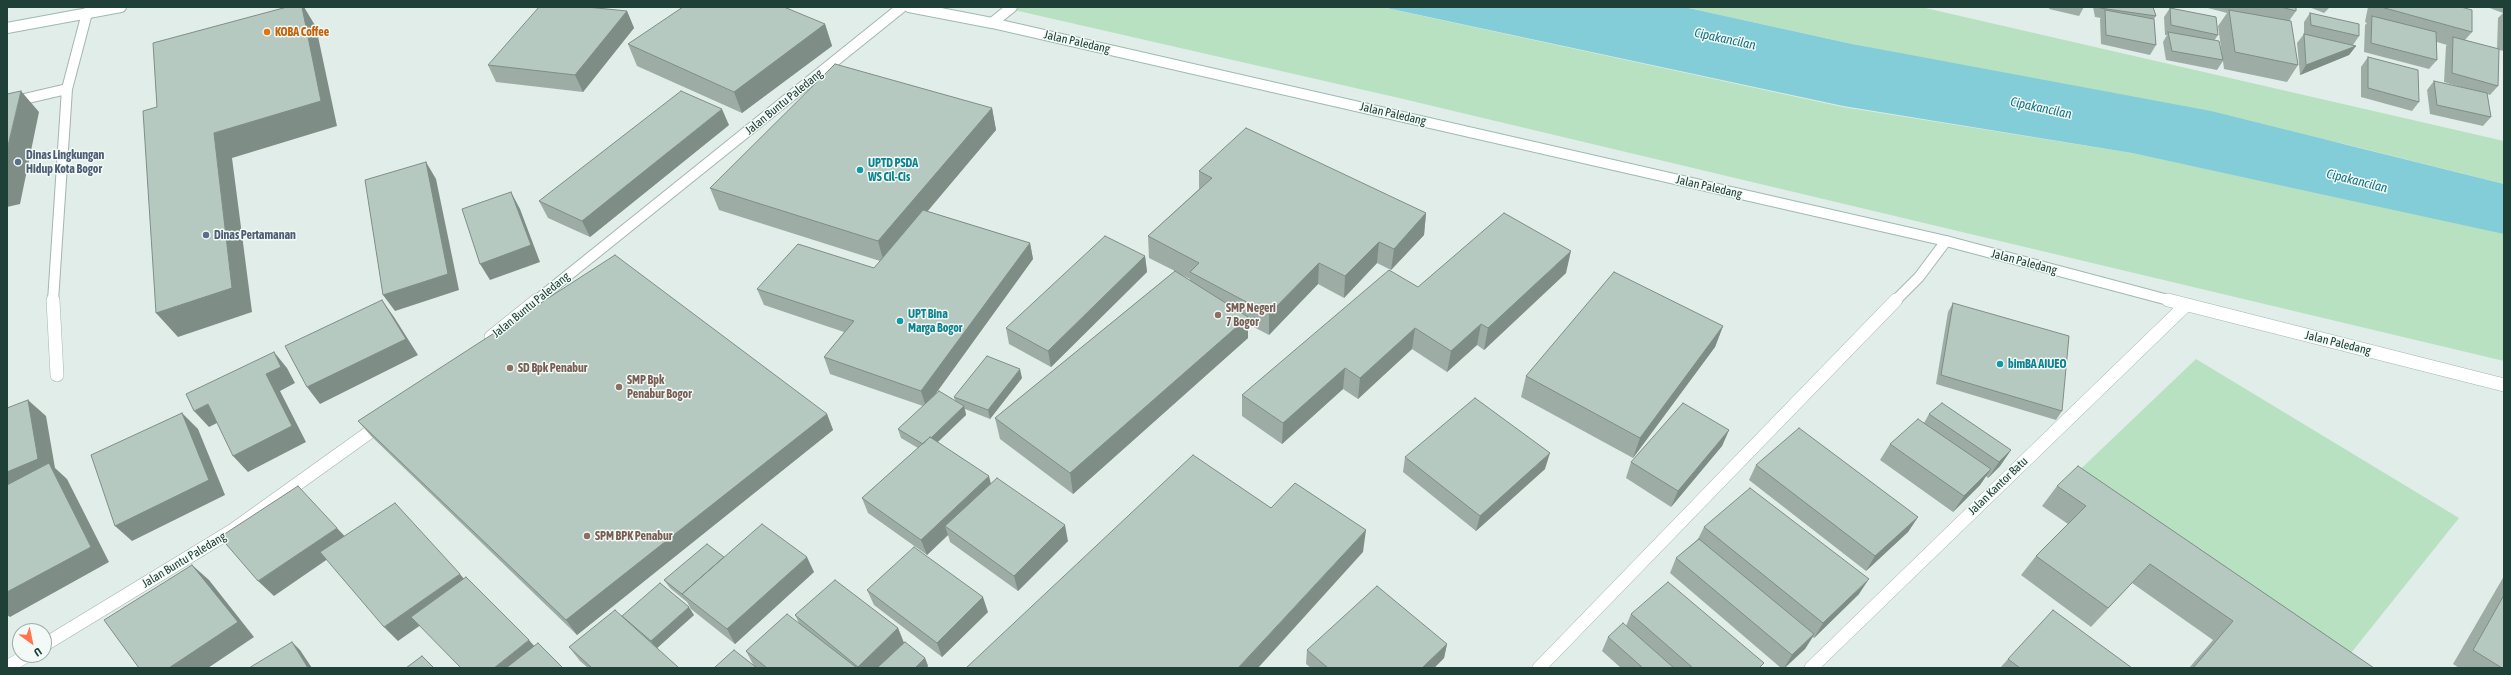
<!DOCTYPE html>
<html>
<head>
<meta charset="utf-8">
<style>
	body { margin:0 }
	#map { position:relative; width:2511px; height:675px; overflow:hidden; background:#e1ede8; font-family:"Asap Condensed",sans-serif }
	canvas { display:block }
	.frame { position:absolute; inset:0; border:8px solid #1f4037; pointer-events:none }
	.north { position:absolute; left:12px; top:623px; width:40px; height:40px; box-sizing:border-box; background:#f2f9f6; border:1px solid #9eafaa; border-radius:50%; rotate:147deg; font-size:11px; font-weight:700; line-height:16px; text-align:center; color:#1f4037 }
	.north::after { content:''; display:block; margin:auto; width:14px; height:18px; background:#ff754e; clip-path:polygon(50% 0,100% 100%,50% 72%,0 100%) }
</style>
</head>
<body>
<div id="map">
<canvas width="2511" height="675"></canvas>
<div class="frame"></div>
<div class="north">U</div>
</div>
<script>
const ctx = document.querySelector('canvas').getContext('2d');
ctx.lineJoin = 'round';
function fillPath(path, color) { ctx.fillStyle = color; ctx.fill(path, 'evenodd'); }
const toPath = rows => new Path2D(rows.map(r => 'M' + r).join(''));
function strokePath(path, color, width, dash) { ctx.strokeStyle = color; ctx.lineWidth = width; ctx.lineCap = dash ? 'butt' : 'round'; ctx.setLineDash(dash || []); ctx.stroke(path); }
function drawText(font, color, halo, rows, align = 'center') {
  ctx.font = font + ' "Asap Condensed",sans-serif'; ctx.lineWidth = 3; ctx.setLineDash([]); ctx.textBaseline = 'middle'; ctx.strokeStyle = halo; ctx.fillStyle = color; for (const [text, x, y, turn = 0] of rows) {
    ctx.save(); ctx.translate(x, y); ctx.rotate((+turn || 0) * Math.PI / 180); ctx.textAlign = isNaN(turn) ? turn : align; if (halo) ctx.strokeText(text, 0, 0); ctx.fillText(text, 0, 0); ctx.restore();
  }
}
const green = toPath([
	[1001,7,1381,7,1843,107,2132,153,2481,227,2504,233,2504,361,1399,98],
	[1684,7,1921,7,2504,141,2504,184,2345,144,1852,44],
	[2196,359,2459,518,2339,668,2067,482]
]);
const water = toPath([
	[1382,7,1684,7,1852,44,2211,111,2504,184,2504,234,2132,153,1843,106]
]);
const laneFar1 = toPath([
	[7,103,67,89,87,13],
	[53,301,67,89]
]);
const lane = toPath([
	[53,300,57,375]
]);
const streetFar1 = toPath([
	[992,23,1012,7],
	[536,301,902,7],
	[1895,301,1919,277,1946,241]
]);
const street = toPath([
	[491,337,537,300],
	[44,645,233,530,381,424],
	[7,667,28,655],
	[1539,668,1896,300],
	[1811,668,2186,305]
]);
const secondaryFar1 = toPath([
	[909,7,992,23,1946,241,2172,301],
	[7,28,121,7]
]);
const secondary = toPath([
	[2168,300,2504,385]
]);
const wall = toPath([
	[2050,7,2084,7,2079,16,2049,9],
	[2093,7,2153,7,2156,16,2154,19,2156,45,2150,55,2101,44,2100,19,2101,18,2095,17],
	[2204,7,2296,7,2296,11,2289,21,2298,65,2287,82,2224,69,2223,61,2217,70,2166,60,2163,42,2167,35,2165,35,2164,17,2170,8,2218,35,2214,41,2222,55,2218,26,2227,13],
	[2309,7,2330,7,2324,13],
	[2368,7,2461,7,2472,32,2465,40,2497,49,2498,18,2503,13,2487,7,2504,7,2504,51,2499,50,2498,86,2490,95,2487,94,2491,117,2483,126,2430,114,2427,90,2434,81,2471,90,2444,82,2446,46,2447,45,2437,42,2437,60,2429,69,2364,52,2365,25,2367,23,2365,22],
	[627,11,634,28,583,92,496,82,488,65],
	[2310,13,2359,36,2353,45,2356,46,2349,55,2300,75,2297,43,2304,34,2304,22],
	[825,24,832,46,742,113,637,66,628,44],
	[2368,57,2419,102,2412,111,2361,97,2361,67],
	[992,108,996,130,927,211,1030,243,1033,259,934,396,955,401,954,397,1022,378,990,419,965,409,966,415,938,442,991,484,1068,541,1018,591,950,542,948,535,927,555,868,513,862,498,918,448,901,438,898,429,923,406,830,374,824,357,844,332,764,305,757,289,874,268,880,261,719,210,710,188],
	[729,125,590,237,548,218,539,201],
	[1199,171,1426,213,1424,235,1391,270,1377,263,1344,298,1318,284,1269,335,1248,324,1248,338,1073,494,1000,439,995,418,1175,271,1149,258,1148,236,1199,189],
	[1180,274,1190,279,1190,280],
	[1145,256,1147,272,1051,367,1009,344,1006,328],
	[1566,273,1484,350,1477,345,1447,372,1412,349,1358,399,1343,389,1282,444,1242,416,1242,395,1418,287],
	[1953,303,2062,411,2056,420,1936,384,1948,312],
	[1723,326,1715,347,1633,458,1521,397,1526,376],
	[827,414,833,430,577,635,371,436,358,421],
	[1929,414,2011,450,2000,466,1988,478,1986,476,1980,485,1953,512,1880,460,1890,444,1924,423],
	[1729,430,1722,446,1671,507,1626,478,1631,462],
	[1405,457,1545,469,1476,531,1403,472],
	[1756,465,1918,517,1908,532,1866,571,1749,480],
	[2057,486,2374,668,2189,668,2213,640,2132,583,2091,627,2021,575,2036,556,2068,524,2042,506],
	[1704,527,1859,594,1814,638,1813,637,1805,649,1785,668,1781,668,1670,573,1676,558,1698,539],
	[724,557,814,572,735,644,691,609,687,602,670,588,664,580],
	[2504,576,2504,668,2459,668,2453,664],
	[867,590,988,612,942,657,874,605],
	[1631,614,1761,668,1621,668,1602,651,1608,637,1626,626],
	[694,615,657,648,679,668,588,668,580,661,569,647,622,616],
	[795,615,898,628,904,643,925,658,928,666,926,668,757,668,754,666,746,651,799,623],
	[1447,644,1444,658,1434,668,1311,668,1306,664,1307,650],
	[2008,659,2132,668,2000,668]
]);
const shadedWall = toPath([
	[302,7,304,7,316,27,337,126,232,158,252,312,178,337,156,313,214,133],
	[627,11,634,28,583,92,575,75],
	[825,24,832,46,742,113,734,92],
	[2356,46,2349,55,2300,75,2306,65],
	[21,91,39,112,20,204,7,207,7,150],
	[992,108,996,130,884,263,878,241],
	[722,109,729,125,590,237,582,221],
	[426,162,436,179,459,290,395,311,383,295],
	[511,192,520,209,540,262,490,280,480,264],
	[1426,213,1424,235,1391,270,1394,249],
	[1379,242,1377,263,1344,298,1345,276],
	[1030,243,1033,259,926,407,921,391],
	[1571,251,1566,273,1484,350,1488,328],
	[1145,256,1147,272,1051,367,1048,351],
	[1319,263,1318,284,1269,335,1269,314],
	[382,300,394,317,418,355,320,404,307,387],
	[1248,317,1248,338,1073,494,1070,473],
	[1481,324,1477,345,1447,372,1451,351],
	[1723,326,1715,347,1633,458,1640,438],
	[1415,328,1412,349,1358,399,1360,378],
	[274,352,287,368,295,383,280,391,306,442,248,472,233,456,266,374],
	[1345,368,1343,389,1282,444,1283,423],
	[1020,369,1022,378,990,419,988,410],
	[28,400,46,416,55,468,67,479,109,562,10,617,7,615,7,472],
	[208,404,223,420,209,427,194,411],
	[964,406,966,415,926,453,924,444],
	[182,413,198,429,225,495,132,541,115,526],
	[827,414,833,430,577,635,566,620],
	[1729,430,1722,446,1671,507,1678,491],
	[2011,450,2000,466,1988,478,1999,462],
	[1550,453,1545,469,1476,531,1480,516],
	[1991,469,1980,485,1953,512,1964,496],
	[989,476,993,492,945,526,948,535,927,555,921,540],
	[1918,517,1908,532,1866,571,1875,556],
	[1065,525,1068,541,1018,591,1014,576],
	[337,528,351,543,274,596,258,581],
	[1366,530,1363,552,1258,668,1238,668],
	[807,557,814,572,735,644,727,629],
	[192,565,209,580,254,637,208,668,169,668],
	[460,574,472,589,398,641,384,627],
	[1869,579,1859,594,1814,638,1823,623],
	[983,597,988,612,942,657,937,643],
	[689,607,694,615,656,649,651,641],
	[898,628,904,643,878,668,858,668,858,667],
	[1814,634,1805,649,1784,668,1792,655],
	[529,640,541,654,524,668,494,668],
	[292,642,300,650,312,668,308,668],
	[1447,644,1444,658,1434,668,1422,668],
	[925,658,928,666,926,668,915,668]
]);
const building = toPath([
	[287,7,302,7,321,101,214,133,232,288,156,313,143,111,157,107,153,43,287,7],
	[539,7,587,7,627,11,575,75,488,65,539,7],
	[683,7,784,7,825,24,734,92,628,44,683,7],
	[2100,7,2153,7,2156,16,2100,8,2100,7],
	[2281,7,2296,7,2296,11,2281,7],
	[2381,7,2461,7,2472,10,2472,32,2381,7],
	[2170,8,2216,17,2218,35,2171,25,2170,8],
	[2105,10,2154,19,2156,45,2106,35,2105,10],
	[2229,10,2291,21,2298,65,2235,52,2229,10],
	[2310,13,2359,24,2359,36,2311,25,2310,13],
	[2372,16,2436,32,2437,60,2371,43,2372,16],
	[2168,32,2219,41,2223,60,2172,51,2168,32],
	[2304,34,2356,46,2306,65,2304,34],
	[2453,37,2499,49,2498,86,2452,73,2453,37],
	[2368,57,2418,70,2419,102,2368,88,2368,57],
	[835,64,992,108,878,241,710,188,835,64],
	[2434,81,2487,93,2491,117,2437,105,2434,81],
	[21,91,7,150,7,94,21,91],
	[681,91,722,109,582,221,539,201,681,91],
	[1246,128,1426,213,1394,249,1379,242,1345,276,1319,263,1269,314,1190,272,1199,263,1148,236,1212,178,1199,171,1246,128],
	[426,162,448,274,383,295,365,180,426,162],
	[511,192,531,245,480,264,462,209,511,192],
	[923,210,1030,243,921,391,824,357,854,321,757,289,798,244,874,268,923,210],
	[1504,213,1571,251,1488,328,1481,324,1451,351,1415,328,1360,378,1345,368,1283,423,1242,395,1389,270,1418,287,1504,213],
	[1105,236,1145,256,1048,351,1006,328,1105,236],
	[615,255,827,414,566,620,358,421,615,255],
	[1175,271,1248,317,1070,473,995,418,1175,271],
	[1614,272,1723,326,1640,438,1526,376,1614,272],
	[382,300,406,339,307,387,285,346,382,300],
	[1953,303,2069,336,2062,411,1941,375,1953,303],
	[274,352,281,367,266,374,292,426,233,456,208,404,194,411,186,394,274,352],
	[987,356,1020,369,988,410,954,397,987,356],
	[939,391,964,406,931,438,930,437,923,444,898,429,939,391],
	[1475,398,1550,453,1480,516,1405,457,1475,398],
	[28,400,38,459,7,472,7,408,28,400],
	[1683,403,1729,430,1678,491,1631,462,1683,403],
	[1942,403,2011,450,1999,462,1929,414,1942,403],
	[182,413,209,480,115,526,91,455,182,413],
	[1918,419,1991,469,1964,496,1890,444,1918,419],
	[1799,428,1918,517,1875,556,1756,465,1799,428],
	[930,437,989,476,921,540,862,498,930,437],
	[1193,455,1271,508,1295,483,1366,530,1238,668,966,668,1193,455],
	[49,463,91,547,7,592,7,485,49,463],
	[2078,466,2374,668,2193,668,2233,621,2150,564,2108,608,2036,556,2086,506,2057,486,2078,466],
	[997,478,1065,525,1014,576,945,526,997,478],
	[298,486,337,528,258,581,220,537,298,486],
	[1750,488,1869,579,1823,623,1704,527,1750,488],
	[395,503,460,574,384,627,320,552,395,503],
	[762,524,807,557,727,629,682,594,762,524],
	[1699,539,1814,634,1792,655,1676,558,1699,539],
	[707,544,724,557,682,594,664,580,707,544],
	[914,547,983,597,937,643,867,590,914,547],
	[192,565,238,622,169,668,139,668,104,620,192,565],
	[466,577,529,640,494,668,461,668,411,617,466,577],
	[835,580,898,628,858,667,795,615,835,580],
	[1668,582,1764,663,1759,668,1693,668,1631,614,1668,582],
	[660,583,689,607,651,641,622,616,660,583],
	[1377,586,1447,644,1422,668,1328,668,1307,650,1377,586],
	[2504,595,2504,668,2502,668,2473,650,2504,595],
	[615,610,679,668,592,668,569,647,615,610],
	[2053,610,2132,668,2020,668,2008,659,2053,610],
	[787,614,857,668,767,668,746,651,787,614],
	[1623,623,1674,668,1643,668,1608,637,1623,623],
	[292,642,308,668,249,668,292,642],
	[905,642,925,658,915,668,877,668,905,642],
	[538,643,563,668,506,668,538,643],
	[734,650,757,668,714,668,734,650],
	[422,656,434,668,406,668,422,656]
]);
const markers = [
	[267,32,4,"#e8710a"],
	[18,162,4,"#5c6f8a"],
	[860,170,4,"#0f9aa8"],
	[206,235,4,"#5c6f8a"],
	[1218,315,4,"#8d6e63"],
	[900,321,4,"#0f9aa8"],
	[2000,364,4,"#0f9aa8"],
	[510,368,4,"#8d6e63"],
	[619,387,4,"#8d6e63"],
	[587,536,4,"#8d6e63"]
];
const foodNames = [
	["KOBA Coffee",275,32]
];
const streetNames = [
	["Jalan Paledang",1077,42,13],
	["Jalan Buntu Paledang",784,102,-39],
	["Jalan Paledang",1393,114,13],
	["Jalan Paledang",1709,187,13],
	["Jalan Paledang",2024,262,15],
	["Jalan Buntu Paledang",531,305,-39],
	["Jalan Paledang",2338,343,14],
	["Jalan Kantor Batu",1998,486,-44],
	["Jalan Buntu Paledang",184,560,-31]
];
const serviceNames = [
	["Dinas Lingkungan",26,155],
	["Hidup Kota Bogor",26,169],
	["Dinas Pertamanan",214,235]
];
const cultureNames = [
	["UPTD PSDA",868,163],
	["WS Cil-Cis",868,177],
	["UPT Bina",908,314],
	["Marga Bogor",908,328],
	["bimBA AIUEO",2008,364]
];
const educationNames = [
	["SMP Negeri",1226,308],
	["7 Bogor",1226,322],
	["SD Bpk Penabur",518,368],
	["SMP Bpk",627,380],
	["Penabur Bogor",627,394],
	["SPM BPK Penabur",595,536]
];
const waterNames = [
	["Cipakancilan",1725,39,12],
	["Cipakancilan",2041,108,12],
	["Cipakancilan",2357,181,14]
];
fillPath(green, '#b8e1c2');
fillPath(water, '#83cdd8');
strokePath(laneFar1, '#a3b6af', 12);
strokePath(lane, '#a3b6af', 14);
strokePath(streetFar1, '#a3b6af', 12);
strokePath(street, '#a3b6af', 14);
strokePath(secondaryFar1, '#9ebab0', 12);
strokePath(secondary, '#9ebab0', 14);
strokePath(laneFar1, '#fff', 10);
strokePath(lane, '#fff', 13);
strokePath(streetFar1, '#fff', 10);
strokePath(street, '#fff', 13);
strokePath(secondaryFar1, '#fff', 10);
strokePath(secondary, '#fff', 13);
fillPath(wall, '#9dada6');
fillPath(shadedWall, '#7f8d87');
fillPath(building, '#b6c9c1');
strokePath(building, '#7f8d87', 1);
for (const [x, y, r, color] of markers) { const dot = new Path2D(); dot.arc(x, y, r, 0, 2 * Math.PI); ctx.fillStyle = color; ctx.fill(dot); strokePath(dot, '#f2f9f6', 1.5); }
drawText('bold 12px', '#c56008', '#f2f9f6', foodNames, 'left');
drawText('12px', '#1f4037', '#f2f9f6', streetNames);
drawText('bold 12px', '#4e5e75', '#f2f9f6', serviceNames, 'left');
drawText('bold 12px', '#0d838f', '#f2f9f6', cultureNames, 'left');
drawText('bold 12px', '#785e54', '#f2f9f6', educationNames, 'left');
drawText('italic 13px', '#137383', '#f2f9f6', waterNames);
</script>
</body>
</html>
